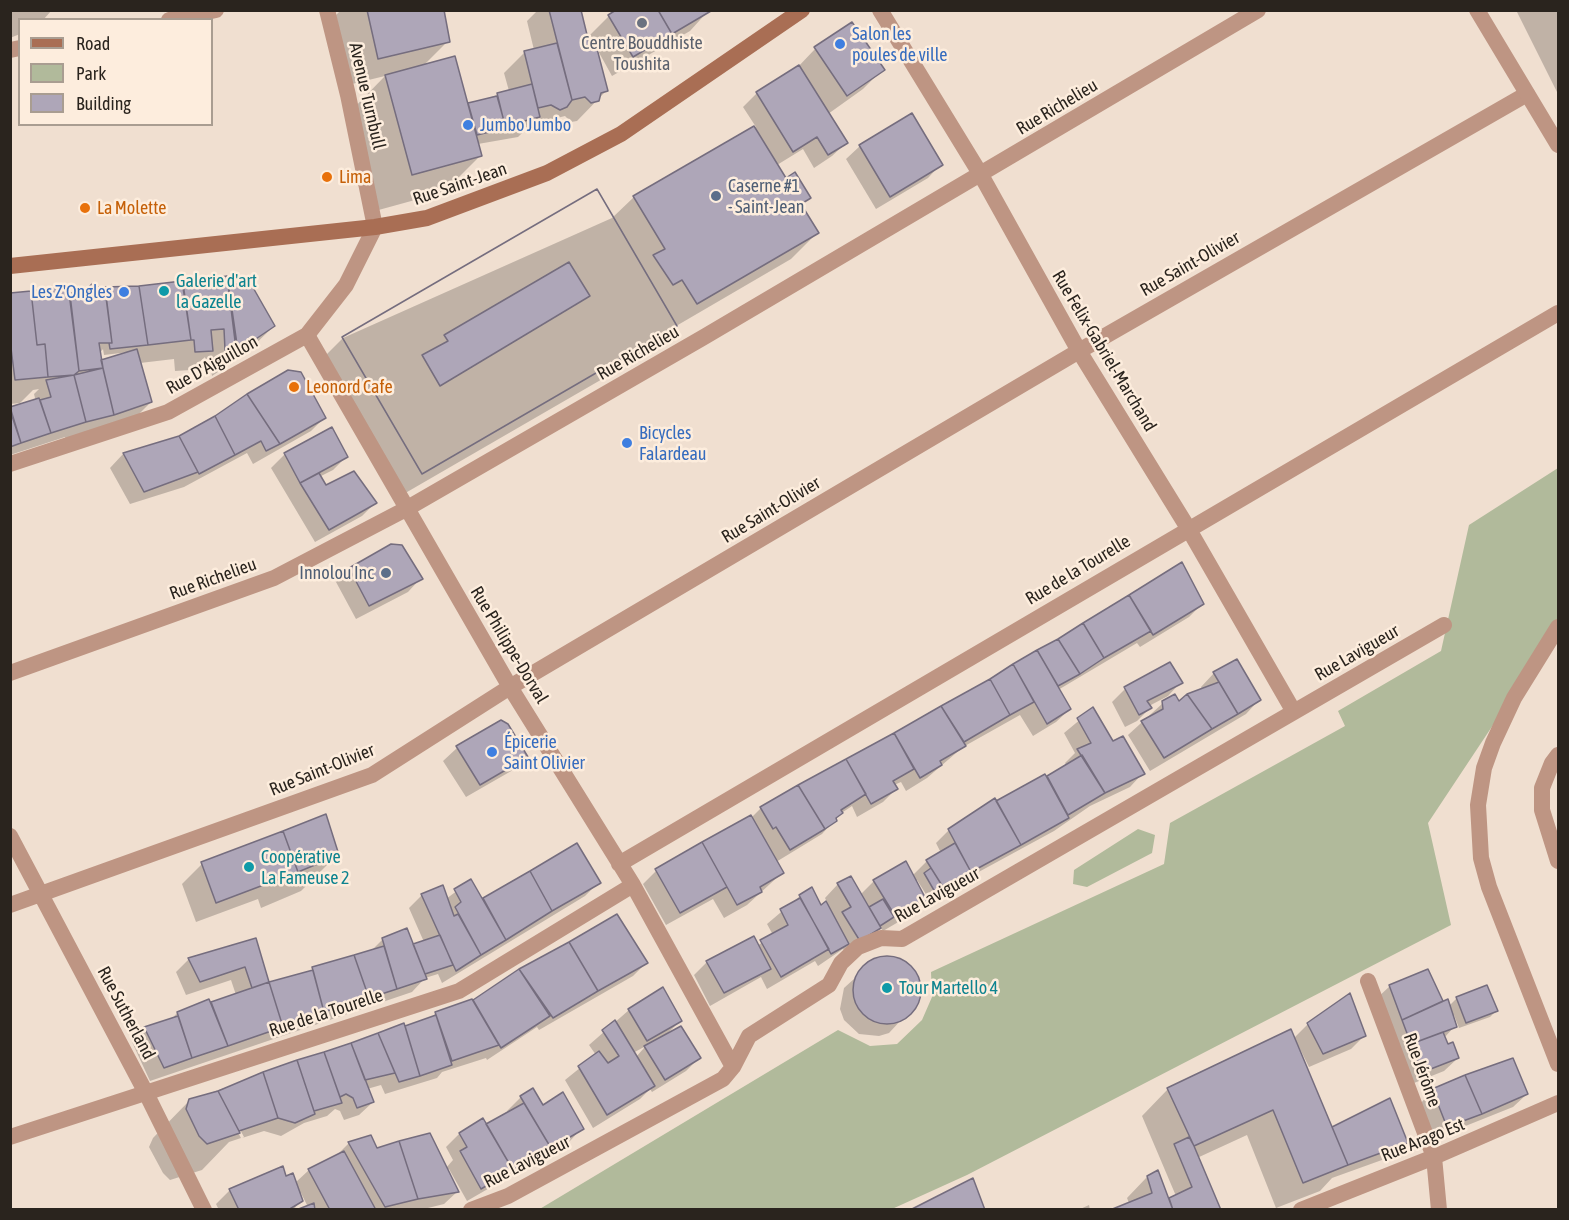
<!DOCTYPE html>
<html>
<head>
<meta charset="utf-8">
<style>
	body { margin:0 }
	#map { position:relative; width:1569px; height:1220px; overflow:hidden; background:#f0dfd0; font-family:"Asap Condensed",sans-serif }
	canvas { display:block }
	.frame { position:absolute; inset:0; border:12px solid #2a241e; pointer-events:none }
	.legend { position:absolute; left:18px; top:18px; width:195px; height:108px; box-sizing:border-box; background:#fdeddd; border:2px solid #a99d91; margin:0; padding:8px 10px; list-style:none; font-size:18px; color:#2a241e }
	.legend li { display:flex; align-items:center; gap:12px; height:30px }
	.legend b { width:30px; border:2px solid #a99d91 }
</style>
</head>
<body>
<div id="map">
<canvas width="1569" height="1220"></canvas>
<div class="frame"></div>
<ul class="legend">
<li><b style="height:8px;background:#a96e54"></b>Road</li>
<li><b style="height:16px;background:#b1ba9b"></b>Park</li>
<li><b style="height:16px;background:#aea6b8"></b>Building</li>
</ul>
</div>
<script>
const ctx = document.querySelector('canvas').getContext('2d');
ctx.lineJoin = 'round';
function fillPath(path, color) { ctx.fillStyle = color; ctx.fill(path, 'evenodd'); }
const toPath = rows => new Path2D(rows.map(r => 'M' + r).join(''));
function strokePath(path, color, width, dash) { ctx.strokeStyle = color; ctx.lineWidth = width; ctx.lineCap = dash ? 'butt' : 'round'; ctx.setLineDash(dash || []); ctx.stroke(path); }
function drawText(font, color, halo, rows, align = 'center') {
  ctx.font = font + ' "Asap Condensed",sans-serif'; ctx.lineWidth = 5; ctx.setLineDash([]); ctx.textBaseline = 'middle'; ctx.strokeStyle = halo; ctx.fillStyle = color; for (const [text, x, y, turn = 0] of rows) {
    ctx.save(); ctx.translate(x, y); ctx.rotate((+turn || 0) * Math.PI / 180); ctx.textAlign = isNaN(turn) ? turn : align; if (halo) ctx.strokeText(text, 0, 0); ctx.fillText(text, 0, 0); ctx.restore();
  }
}
const green = toPath([
	[1558,468,1558,627,1428,823,1451,925,967,1175,892,1209,538,1210,838,1030,870,1046,897,1044,922,1020,932,997,931,972,1164,864,1170,823,1345,726,1338,711,1441,651,1469,525],
	[1138,829,1155,835,1152,853,1087,887,1073,884,1074,870]
]);
const shadow = toPath([
	[10,10,52,10,43,20,20,20,20,34,10,38],
	[341,10,443,10,448,41,423,66,467,105,509,91,504,73,524,53,534,50,527,21,538,10,579,10,587,45,593,44,589,36,609,16,709,10,690,31,612,76,597,49,606,91,577,121,571,122,565,116,553,119,539,129,531,124,518,137,478,144,481,155,444,192,375,211,349,113,385,76,352,84,336,15],
	[1516,10,1558,10,1558,94],
	[815,49,883,69,863,89,828,114,846,143,832,156,814,168,803,149,777,165,785,180,809,198,801,206,817,233,791,259,671,329,649,352,395,499,317,364,343,338,612,218,634,197,756,127,743,107,757,93,796,69],
	[860,146,941,164,928,178,876,209,846,159],
	[226,278,228,293,230,290,274,326,247,352,212,376,211,369,206,369,205,357,191,370,175,371,174,359,140,363,151,402,131,422,66,441,65,437,10,455,10,409,36,402,34,394,39,389,33,390,20,403,10,404,10,295,68,294],
	[103,349,104,355,129,352,100,362,99,354],
	[324,418,311,431,253,464,247,453,184,487,130,504,110,468,123,454,179,437],
	[285,454,346,457,333,470,319,477,325,487,375,503,362,516,315,542,271,468],
	[391,546,421,578,408,592,356,619,336,582,350,569],
	[1182,564,1203,603,1189,617,1140,647,1137,643,1058,690,1070,709,1056,722,1033,736,1020,715,963,747,927,778,906,791,901,782,894,785,896,789,883,802,857,817,852,806,840,814,822,834,776,862,782,873,747,905,724,918,713,899,666,925,643,884,656,871,751,818,761,808,991,680],
	[1214,673,1259,700,1246,714,1150,771,1128,735,1163,703,1178,704,1202,690,1201,687],
	[1181,682,1168,696,1149,706,1150,708,1137,721,1125,727,1112,702,1125,689],
	[1093,709,1112,743,1143,773,1130,787,1090,806,1054,831,929,899,917,880,915,881,925,901,912,914,883,931,880,927,846,954,843,949,818,966,815,961,767,989,761,977,710,1006,694,975,707,962,757,946,773,935,767,924,800,896,821,907,827,902,825,898,838,884,860,895,874,881,912,876,927,861,941,853,936,843,949,830,1067,766,1065,763,1075,753,1064,733],
	[502,722,526,757,513,770,466,797,443,761,457,748],
	[338,854,301,891,261,908,258,899,196,922,182,884,202,864],
	[470,881,483,901,599,882,585,896,442,983,438,974,425,978,412,992,150,1081,132,1042,145,1029,170,1021,177,1013,236,995,231,980,186,995,176,972,189,959,255,940,268,984,370,952,383,939,413,947,424,942,409,908,422,895,446,899],
	[876,959,898,959,908,965,919,983,917,1003,889,1033,879,1036,859,1034,844,1020,840,1009,844,988],
	[646,963,633,976,539,1030,537,1027,487,1060,486,1058,442,1072,437,1078,385,1094,381,1085,367,1089,373,1102,359,1115,344,1120,340,1111,335,1109,327,1116,304,1123,281,1136,264,1131,242,1138,244,1137,222,1096,219,1096,241,1138,229,1142,202,1170,170,1180,163,1173,149,1147,153,1138,190,1100,403,1025,404,1027,430,1019,436,1013,473,1001,520,970],
	[1427,971,1442,1003,1449,1006,1457,998,1496,1011,1490,1017,1459,1028,1454,1015,1452,1016,1455,1026,1444,1038,1458,1058,1444,1071,1409,1085,1376,999,1390,986],
	[629,1010,680,1021,667,1034,699,1058,686,1071,652,1092,650,1089,640,1099,593,1128,565,1080,596,1055,589,1045],
	[644,1047,644,1048,636,1057,633,1053],
	[1308,1024,1365,1035,1351,1049,1309,1067,1299,1047,1297,1048,1331,1129,1407,1143,1393,1156,1332,1178,1320,1191,1276,1208,1247,1135,1197,1158,1219,1210,1114,1210,1129,1203,1127,1198,1147,1177,1168,1200,1176,1196,1142,1116,1168,1089,1293,1039],
	[533,1090,542,1107,582,1128,569,1142,467,1201,449,1169,447,1170,458,1191,444,1204,420,1210,300,1210,308,1207,301,1193,301,1201,293,1210,219,1210,216,1204,230,1190,282,1168,285,1178,295,1183,309,1170,335,1157,349,1143,446,1168,453,1160,446,1147,459,1134,482,1120,486,1126,509,1114,507,1111,521,1097],
	[1433,1090,1527,1094,1513,1107,1433,1139,1420,1104],
	[1089,1205,1090,1210,1078,1210]
]);
const building = toPath([
	[367,10,444,10,450,42,378,59,367,10],
	[549,10,581,10,589,43,595,41,608,91,601,93,599,101,591,103,585,97,572,100,549,10],
	[616,10,658,10,672,34,633,57,608,15,616,10],
	[658,10,711,10,711,11,672,34,658,10],
	[852,22,885,70,847,96,814,47,852,22],
	[557,43,572,100,567,107,560,110,551,105,538,108,524,51,557,43],
	[455,56,482,156,412,175,385,75,455,56],
	[799,65,848,143,828,155,817,137,793,152,756,92,799,65],
	[532,84,540,117,505,126,497,93,532,84],
	[497,96,506,128,477,135,468,103,497,96],
	[912,113,943,165,890,197,859,145,912,113],
	[754,126,786,178,795,172,811,198,801,204,819,233,697,304,682,280,673,285,653,255,665,249,633,196,754,126],
	[597,189,677,326,422,474,342,337,597,189],
	[569,262,590,296,440,386,422,355,448,341,444,335,569,262],
	[597,189,677,326,422,474,342,337,597,189],
	[227,276,236,349,225,350,224,329,211,330,213,351,195,352,194,340,191,340,183,283,227,276],
	[247,277,275,326,238,351,229,289,247,277],
	[182,281,191,340,148,345,139,286,182,281],
	[92,284,105,290,112,343,99,343,103,368,79,371,69,293,83,292,92,284],
	[69,286,79,371,74,375,48,377,45,344,37,345,31,291,69,286],
	[139,286,148,345,110,349,109,343,112,343,105,287,139,286],
	[31,291,37,345,45,344,48,377,15,380,10,340,10,293,31,291],
	[137,349,152,402,114,415,101,360,137,349],
	[103,368,114,415,86,422,74,375,103,368],
	[288,370,301,372,326,418,280,444,247,394,288,370],
	[74,375,86,422,51,433,40,400,51,397,46,380,74,375],
	[247,394,280,444,266,451,261,441,235,455,215,416,247,394],
	[39,398,51,433,21,443,10,407,39,398],
	[10,410,21,443,10,447,10,410],
	[215,416,235,455,199,474,179,436,215,416],
	[332,427,348,457,300,483,284,453,332,427],
	[179,436,198,472,144,492,123,453,179,436],
	[354,471,377,503,329,530,300,483,319,473,326,485,354,471],
	[391,544,402,545,423,579,369,606,349,568,391,544],
	[1182,562,1204,604,1153,635,1129,595,1182,562],
	[1129,595,1151,631,1104,658,1083,623,1129,595],
	[1083,623,1104,658,1080,674,1058,639,1083,623],
	[1058,639,1080,674,1058,686,1037,650,1058,639],
	[1037,650,1071,709,1047,724,1013,664,1037,650],
	[1237,659,1261,700,1238,714,1213,672,1237,659],
	[1170,662,1183,683,1147,701,1152,708,1139,715,1124,687,1170,662],
	[1013,664,1034,702,1010,715,990,679,1013,664],
	[990,679,1010,715,964,742,941,706,990,679],
	[1219,682,1238,714,1212,729,1187,694,1219,682],
	[1175,694,1179,701,1187,694,1212,729,1164,758,1141,721,1163,709,1162,701,1175,694],
	[941,706,966,746,940,761,942,765,920,778,894,733,941,706],
	[1093,707,1113,741,1123,736,1145,774,1105,793,1077,749,1091,743,1077,718,1093,707],
	[501,720,508,724,528,757,480,785,456,746,501,720],
	[894,733,914,769,893,781,898,789,871,804,846,759,894,733],
	[1082,755,1105,793,1068,815,1047,776,1082,755],
	[846,759,866,794,841,810,843,813,836,818,837,821,825,829,798,785,846,759],
	[1045,774,1069,818,1021,845,996,801,1045,774],
	[798,785,825,829,790,850,776,827,773,829,760,807,798,785],
	[995,798,1021,845,971,872,948,829,995,798],
	[326,814,339,855,298,872,283,831,326,814],
	[751,815,784,873,760,887,762,892,737,905,702,842,751,815],
	[283,831,298,872,216,903,201,862,283,831],
	[702,842,727,887,680,913,655,869,702,842],
	[577,843,601,883,552,911,530,871,577,843],
	[955,843,971,872,943,887,926,860,955,843],
	[906,861,927,901,897,919,873,880,906,861],
	[931,868,943,887,935,892,924,873,931,868],
	[530,871,552,911,506,940,483,898,530,871],
	[851,876,881,928,860,941,842,912,851,907,837,883,851,876],
	[471,879,506,940,481,955,455,907,461,902,454,889,471,879],
	[443,885,454,916,458,914,481,955,456,971,421,894,443,885],
	[812,887,821,905,826,901,849,944,831,954,799,895,812,887],
	[800,898,829,949,781,977,760,940,788,925,780,909,800,898],
	[883,899,894,917,880,926,869,907,883,899],
	[617,914,648,963,598,991,569,942,617,914],
	[407,928,427,979,397,989,382,938,407,928],
	[440,935,453,965,425,974,413,944,440,935],
	[754,936,771,969,724,993,706,961,754,936],
	[256,938,269,982,252,988,245,967,200,982,188,958,256,938],
	[569,942,598,991,553,1018,519,969,569,942],
	[384,946,397,989,369,998,354,955,384,946],
	[354,955,369,998,324,1012,312,967,354,955],
	'853 990a34 34 0 1 1 68 0a34 34 0 1 1-68 0Z',
	[519,969,550,1016,501,1048,473,1000,519,969],
	[1428,969,1443,1001,1402,1020,1389,985,1428,969],
	[313,970,324,1012,283,1027,269,982,313,970],
	[269,982,283,1027,228,1046,211,1002,269,982],
	[1487,985,1498,1011,1466,1023,1456,997,1487,985],
	[663,987,682,1021,647,1041,628,1009,663,987],
	[1350,993,1366,1036,1323,1054,1307,1023,1350,993],
	[209,999,228,1046,192,1058,177,1012,209,999],
	[472,999,499,1045,452,1061,435,1012,472,999],
	[1448,999,1457,1027,1411,1044,1402,1020,1448,999],
	[436,1015,452,1065,420,1076,405,1026,436,1015],
	[178,1016,192,1058,164,1068,144,1027,178,1016],
	[615,1020,655,1086,607,1115,578,1066,599,1051,608,1063,619,1056,602,1030,615,1020],
	[404,1023,420,1076,399,1082,378,1033,404,1023],
	[681,1026,701,1058,665,1080,644,1046,681,1026],
	[1291,1029,1348,1165,1303,1183,1273,1110,1194,1146,1167,1088,1291,1029],
	[1443,1032,1448,1044,1453,1042,1459,1058,1423,1072,1411,1044,1443,1032],
	[378,1033,395,1073,365,1080,351,1043,378,1033],
	[351,1043,374,1102,357,1108,353,1098,346,1094,340,1097,324,1052,351,1043],
	[324,1052,342,1103,314,1111,297,1060,324,1052],
	[1513,1058,1528,1094,1482,1114,1465,1075,1513,1058],
	[297,1060,315,1114,295,1123,278,1118,263,1072,297,1060],
	[263,1072,278,1118,239,1131,218,1091,263,1072],
	[1465,1075,1482,1114,1447,1127,1432,1089,1465,1075],
	[533,1088,543,1105,563,1092,584,1129,551,1148,520,1096,533,1088],
	[218,1091,240,1133,207,1144,199,1136,186,1109,189,1099,218,1091],
	[1390,1098,1408,1143,1348,1165,1332,1127,1390,1098],
	[524,1103,551,1148,513,1170,486,1124,524,1103],
	[483,1118,513,1170,481,1189,460,1151,467,1147,459,1133,483,1118],
	[430,1133,459,1192,418,1199,399,1141,430,1133],
	[371,1135,377,1148,399,1141,418,1199,385,1207,348,1142,371,1135],
	[1189,1137,1194,1146,1221,1210,1173,1210,1169,1198,1192,1187,1174,1144,1189,1137],
	[344,1151,376,1210,330,1210,308,1169,344,1151],
	[283,1166,286,1176,293,1173,303,1201,288,1210,239,1210,229,1189,283,1166],
	[1158,1170,1173,1210,1110,1210,1152,1193,1147,1176,1158,1170],
	[973,1178,985,1210,910,1210,973,1178],
	[314,1203,315,1210,296,1210,314,1203]
]);
const minor = toPath([
	[327,10,348,95,375,227],
	[880,10,981,175,1079,351,1188,528,1294,712],
	[169,20,216,10],
	[10,50,20,48],
	[307,335,510,687,633,885,733,1067],
	[10,673,274,578,406,509,704,337,1258,10],
	[1558,755,1552,763,1542,788,1542,810,1558,861],
	[10,836,145,1091,204,1210],
	[619,864,1558,313],
	[10,905,372,775,510,687,1079,351,1527,94],
	[1368,981,1434,1157,1439,1210],
	[10,1137,459,991,633,885],
	[471,1210,508,1196,723,1079,733,1067,749,1036,829,985,841,963,858,947,881,938,902,939,1444,625],
	[1301,1210,1434,1157,1558,1103]
]);
const tertiary = toPath([
	[1477,10,1558,145],
	[10,464,168,412,307,335,346,285,375,227],
	[1558,627,1514,698,1493,743,1484,768,1478,805,1481,858,1489,887,1558,1064]
]);
const secondary = toPath([
	[10,266,375,227,427,218,547,173,621,134,802,10]
]);
const markers = [
	[642,23,6,"#6b7280"],
	[840,44,6,"#3f7fe0"],
	[468,125,6,"#3f7fe0"],
	[327,177,6,"#e8710a"],
	[716,196,6,"#5c6f8a"],
	[85,208,6,"#e8710a"],
	[164,291,6,"#0f9aa8"],
	[124,292,6,"#3f7fe0"],
	[294,387,6,"#e8710a"],
	[627,443,6,"#3f7fe0"],
	[386,573,6,"#5c6f8a"],
	[492,752,6,"#3f7fe0"],
	[249,867,6,"#0f9aa8"],
	[887,988,6,"#0f9aa8"]
];
const shopNames = [
	["Salon les",852,34],
	["poules de ville",852,55],
	["Jumbo Jumbo",480,125],
	["Les Z'Ongles",112,292,"right"],
	["Bicycles",639,433],
	["Falardeau",639,454],
	["Épicerie",504,742],
	["Saint Olivier",504,763]
];
const worshipNames = [
	["Centre Bouddhiste",642,43],
	["Toushita",642,64]
];
const streetNames = [
	["Avenue Turnbull",367,96,77],
	["Rue Richelieu",1057,107,-31],
	["Rue Saint-Jean",460,184,-19],
	["Rue Saint-Olivier",1190,264,-30],
	["Rue Felix-Gabriel-Marchand",1104,351,59],
	["Rue Richelieu",638,353,-30],
	["Rue D'Aiguillon",212,365,-29],
	["Rue Saint-Olivier",771,510,-31],
	["Rue de la Tourelle",1078,570,-31],
	["Rue Richelieu",213,579,-20],
	["Rue Philippe-Dorval",509,645,59],
	["Rue Lavigueur",1357,653,-30],
	["Rue Saint-Olivier",322,770,-22],
	["Rue Lavigueur",937,895,-29],
	["Rue Sutherland",126,1013,62],
	["Rue de la Tourelle",326,1013,-18],
	["Rue Jérôme",1422,1070,70],
	["Rue Arago Est",1423,1140,-22],
	["Rue Lavigueur",527,1162,-27]
];
const foodNames = [
	["Lima",339,177],
	["La Molette",97,208],
	["Leonord Cafe",306,387]
];
const serviceNames = [
	["Caserne #1",728,186],
	["- Saint-Jean",728,207],
	["Innolou Inc",374,573,"right"]
];
const cultureNames = [
	["Galerie d'art",176,281],
	["la Gazelle",176,302],
	["Coopérative",261,857],
	["La Fameuse 2",261,878],
	["Tour Martello 4",899,988]
];
fillPath(green, '#b1ba9b');
fillPath(shadow, '#0003');
fillPath(building, '#aea6b8');
strokePath(building, '#756d7e', 1.5);
strokePath(minor, '#be9583', 16);
strokePath(tertiary, '#be9583', 16);
strokePath(secondary, '#a96e54', 16);
for (const [x, y, r, color] of markers) { const dot = new Path2D(); dot.arc(x, y, r, 0, 2 * Math.PI); ctx.fillStyle = color; ctx.fill(dot); strokePath(dot, '#fdeddd', 2); }
drawText('18px', '#366cbe', '#fdeddd', shopNames, 'left');
drawText('18px', '#5b616d', '#fdeddd', worshipNames);
drawText('18px', '#2a241e', '#fdeddd', streetNames);
drawText('18px', '#c56008', '#fdeddd', foodNames, 'left');
drawText('18px', '#4e5e75', '#fdeddd', serviceNames, 'left');
drawText('18px', '#0d838f', '#fdeddd', cultureNames, 'left');
</script>
</body>
</html>
